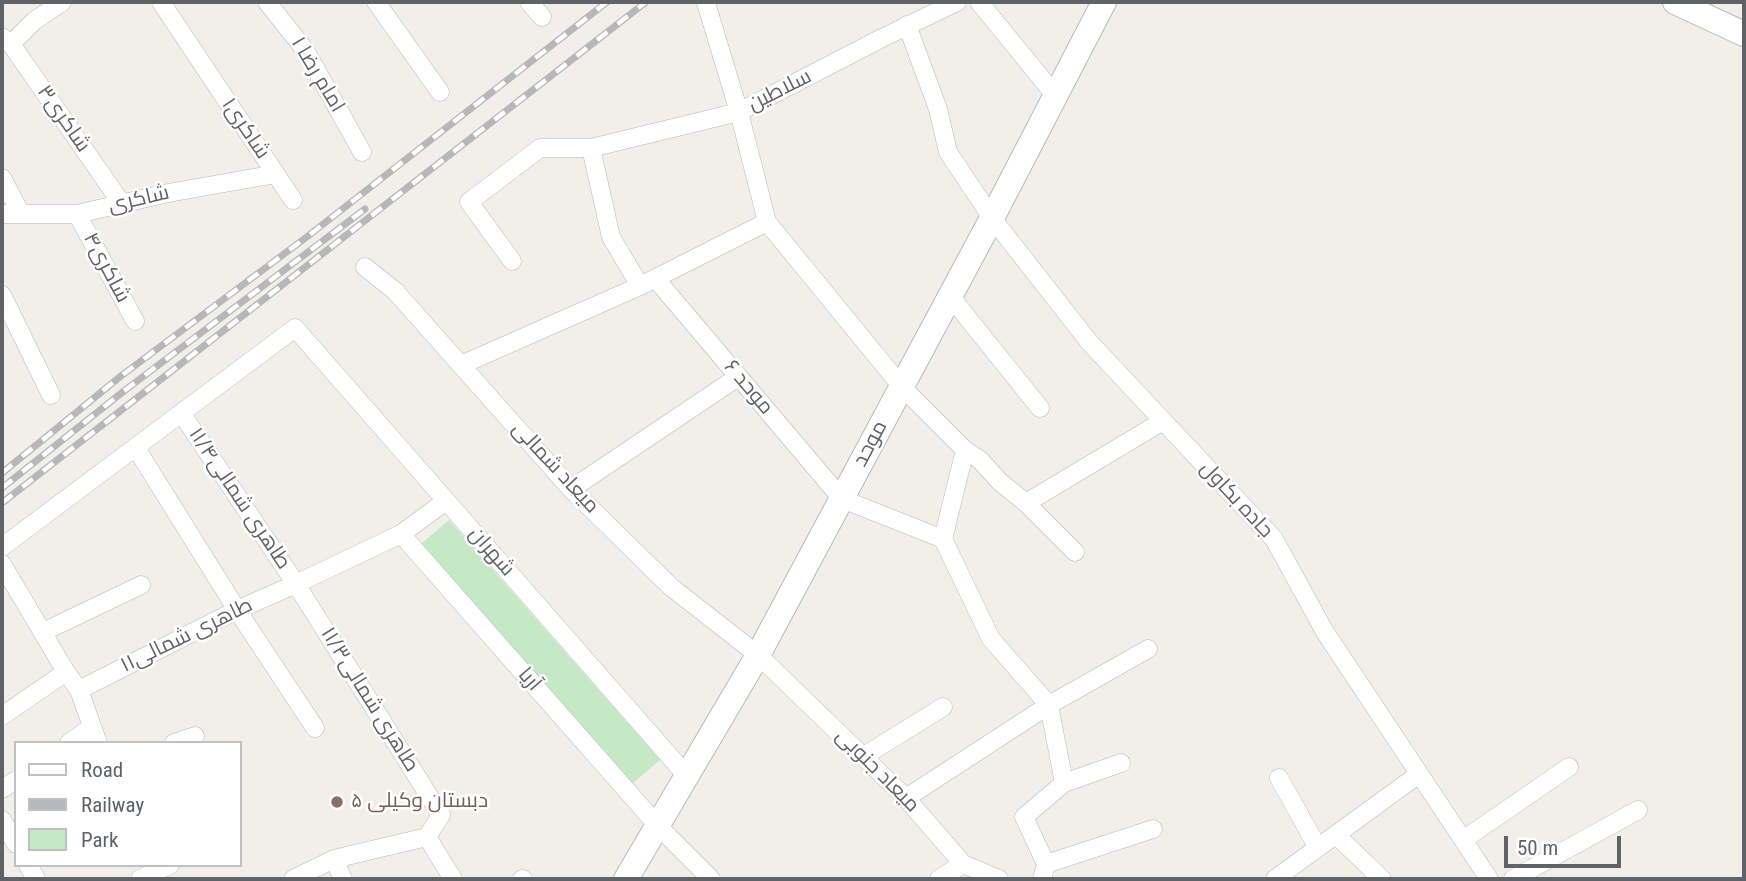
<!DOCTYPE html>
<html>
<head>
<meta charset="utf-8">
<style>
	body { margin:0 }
	#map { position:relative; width:1746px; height:881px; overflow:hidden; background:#f1efe8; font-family:"Roboto Condensed",sans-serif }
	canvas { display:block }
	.frame { position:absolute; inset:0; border:4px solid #5f6368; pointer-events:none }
	.legend { position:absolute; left:14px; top:741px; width:228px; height:126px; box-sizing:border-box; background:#fff; border:2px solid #bfc1c3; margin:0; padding:9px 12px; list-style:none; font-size:21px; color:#5f6368 }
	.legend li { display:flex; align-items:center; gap:14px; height:35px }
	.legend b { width:35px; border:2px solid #bfc1c3 }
	.scale { position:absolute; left:1504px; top:836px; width:117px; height:32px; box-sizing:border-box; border:4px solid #5f6368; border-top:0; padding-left:9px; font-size:21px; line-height:24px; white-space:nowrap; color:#5f6368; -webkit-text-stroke:5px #fff; paint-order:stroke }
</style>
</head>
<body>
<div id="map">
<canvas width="1746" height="881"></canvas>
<div class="frame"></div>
<ul class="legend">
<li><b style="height:9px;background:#fff"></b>Road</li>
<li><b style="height:9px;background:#b6b7b8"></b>Railway</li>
<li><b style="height:19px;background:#c5e8c5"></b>Park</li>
</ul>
<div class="scale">50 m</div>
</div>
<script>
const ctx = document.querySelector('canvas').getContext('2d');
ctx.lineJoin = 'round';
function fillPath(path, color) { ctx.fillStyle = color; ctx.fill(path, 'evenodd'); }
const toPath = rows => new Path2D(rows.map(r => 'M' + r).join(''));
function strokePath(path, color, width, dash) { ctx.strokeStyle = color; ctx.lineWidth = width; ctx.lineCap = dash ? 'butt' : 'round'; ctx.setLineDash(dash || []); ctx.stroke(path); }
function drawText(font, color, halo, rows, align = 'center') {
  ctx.font = font + ' "Roboto Condensed",Cairo,sans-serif'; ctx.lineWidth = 5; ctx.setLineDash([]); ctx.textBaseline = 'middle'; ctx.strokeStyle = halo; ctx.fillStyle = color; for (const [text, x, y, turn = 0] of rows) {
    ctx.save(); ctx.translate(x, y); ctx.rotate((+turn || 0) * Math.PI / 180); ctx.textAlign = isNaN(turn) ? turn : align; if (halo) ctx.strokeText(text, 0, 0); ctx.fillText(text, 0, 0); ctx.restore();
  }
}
const green = toPath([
	[449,520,660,760,632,784,421,544]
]);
const street = toPath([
	[161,2,293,200],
	[267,2,305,50,362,152],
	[376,2,440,92],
	[529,2,542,17],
	[979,2,1055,95],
	[706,3,739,112,767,222],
	[907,25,938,109,948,152,992,218,1090,343,1274,539,1325,632,1489,879],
	[2,37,11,44,122,204],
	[11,44,34,21,62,2],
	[591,148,611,237,640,286],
	[2,178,21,214],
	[2,214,77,214,168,193,276,174],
	[77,214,135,321],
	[512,261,469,202,540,148,591,148,739,112,882,38,957,2],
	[365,267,395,291,571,489,671,587,758,655,906,798,963,864,999,879],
	[655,278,842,499,943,539],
	[2,295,51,395],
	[950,296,1040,408],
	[461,365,640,286,767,222,902,387,965,450,943,539,991,639,1049,705,1064,783,1024,817,1046,864,1042,879],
	[182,414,296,584,441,815,427,837,334,859,293,879],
	[136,448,237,610,315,728],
	[965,450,980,460,1000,482,1026,503,1075,552],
	[571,489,738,377],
	[1026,503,1163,421],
	[401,534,658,826,711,879],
	[2,547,295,328,687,776],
	[2,564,66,672,79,690,98,743],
	[43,632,141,585],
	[79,690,237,610,296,584,401,534,446,501],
	[2,716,66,672],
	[69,743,92,727],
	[174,743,195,736],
	[864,756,943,707],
	[1279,778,1318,848],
	[1064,783,1121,763],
	[2,789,16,780],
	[906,798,1049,705,1148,649],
	[2,820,16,844],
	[1336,835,1382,879],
	[427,837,453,879],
	[1463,840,1569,767],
	[334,859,343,879],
	[1046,864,1153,829],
	[28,865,36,879],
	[140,879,170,865],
	[522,879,523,879],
	[939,879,963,864],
	[1275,879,1419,774],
	[1513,879,1638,810]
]);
const secondary = toPath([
	[1675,2,1744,34],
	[626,879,758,655,992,218,1104,2]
]);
const rail = toPath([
	[2,473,121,376,308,236,607,2],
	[2,488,124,391,365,209],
	[2,503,646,2]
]);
const markers = [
	[337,802,7,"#8d6e63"]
];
const streetNames = [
	["امام رضا ۱",317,75,59],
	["سلاطین",780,91,-27],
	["شاکری۳",63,119,55],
	["شاکری۱",245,129,56],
	["شاکری",139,200,-13],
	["شاکری۴",106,268,62],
	["موحد ۶",748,388,50],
	["موحد",871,444,-62],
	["میعاد شمالی",555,468,47],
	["طاهری شمالی۱۱/۴",239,499,56],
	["جاده بکاول",1236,500,47],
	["شهران",491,552,49],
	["طاهری شمالی۱۱",187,636,-26],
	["آریا",529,680,49],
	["طاهری شمالی۱۱/۳",369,700,58],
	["میعاد جنوبی",877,771,45]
];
const educationNames = [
	["دبستان وکیلی ۵",351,802]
];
fillPath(green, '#c5e8c5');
strokePath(street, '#b5b8bc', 19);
strokePath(secondary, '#b6babf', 26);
strokePath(street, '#fff', 18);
strokePath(secondary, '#fff', 24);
strokePath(rail, '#b6b7b8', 7);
strokePath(rail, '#fff', 4.5, [13]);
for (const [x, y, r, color] of markers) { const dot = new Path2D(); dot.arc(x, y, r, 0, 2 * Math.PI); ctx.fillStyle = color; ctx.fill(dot); strokePath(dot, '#fff', 2.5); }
drawText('21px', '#5f6368', '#fff', streetNames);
drawText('21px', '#785e54', '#fff', educationNames, 'left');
</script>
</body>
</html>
